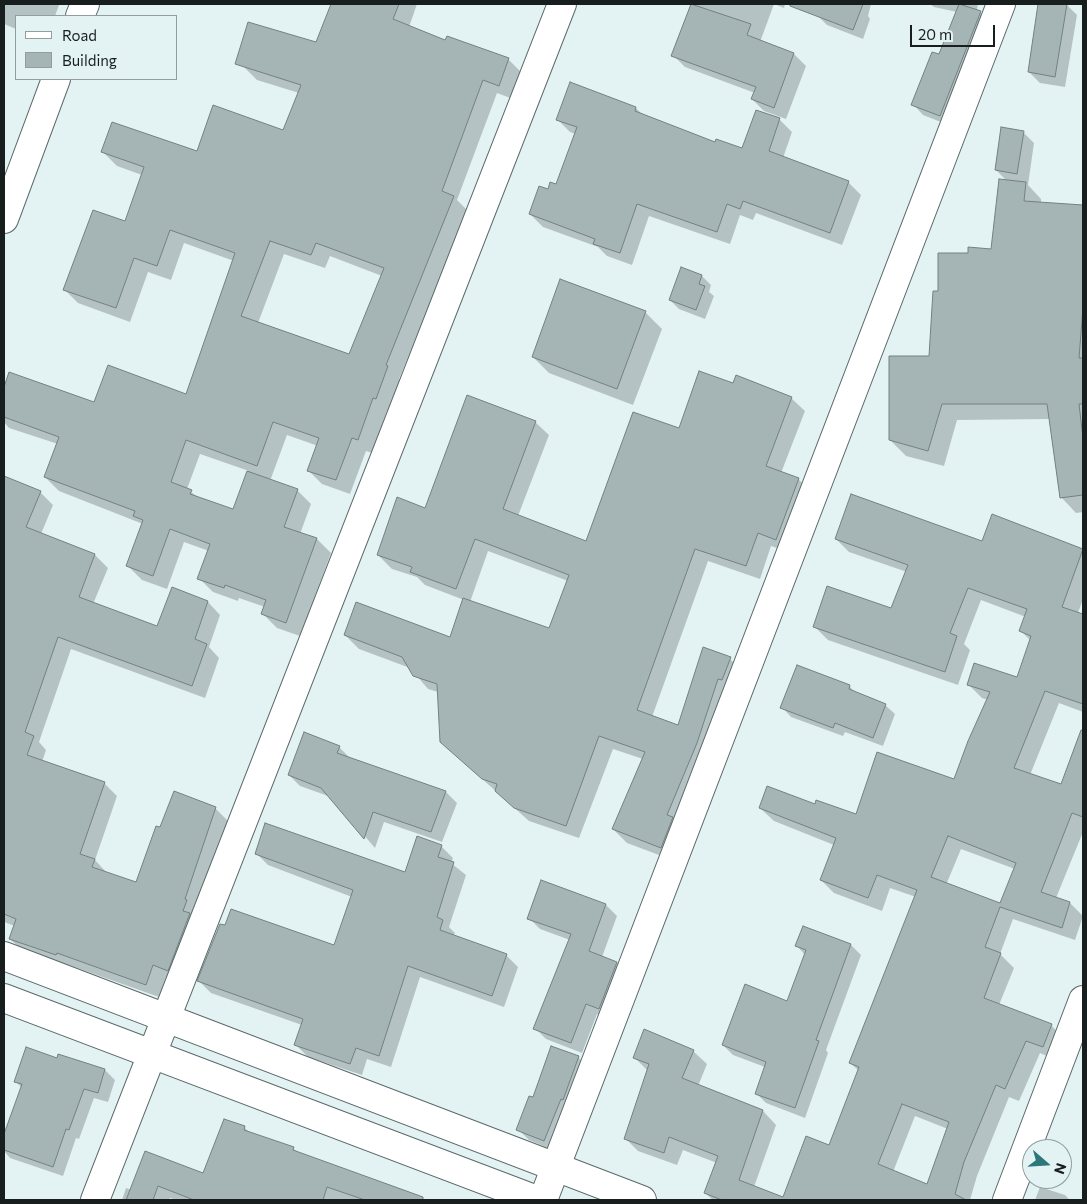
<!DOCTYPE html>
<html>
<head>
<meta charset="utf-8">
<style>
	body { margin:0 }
	#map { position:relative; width:1087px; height:1204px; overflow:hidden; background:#e3f3f4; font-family:Commissioner,sans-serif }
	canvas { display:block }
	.frame { position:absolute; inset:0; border:5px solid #181e1e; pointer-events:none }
	.legend { position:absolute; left:15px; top:15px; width:162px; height:65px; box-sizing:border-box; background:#e3f3f4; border:1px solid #929e9e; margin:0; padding:6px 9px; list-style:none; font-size:15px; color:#181e1e }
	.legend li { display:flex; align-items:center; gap:10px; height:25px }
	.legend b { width:25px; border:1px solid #929e9e }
	.north { position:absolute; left:1022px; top:1139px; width:50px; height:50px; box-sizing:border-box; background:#e3f3f4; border:1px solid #929e9e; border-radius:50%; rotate:109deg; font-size:14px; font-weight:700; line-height:20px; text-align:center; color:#181e1e }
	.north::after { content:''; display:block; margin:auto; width:18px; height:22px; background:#2d767a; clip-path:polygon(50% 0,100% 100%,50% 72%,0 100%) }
	.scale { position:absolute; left:910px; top:25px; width:85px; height:22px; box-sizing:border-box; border:2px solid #181e1e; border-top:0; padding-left:6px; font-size:15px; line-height:18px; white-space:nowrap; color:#181e1e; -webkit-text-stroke:4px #e3f3f4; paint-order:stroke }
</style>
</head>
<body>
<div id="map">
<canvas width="1087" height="1204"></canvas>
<div class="frame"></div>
<ul class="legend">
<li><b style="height:6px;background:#fff"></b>Road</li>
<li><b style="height:14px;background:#a5b5b5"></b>Building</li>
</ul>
<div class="north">N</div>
<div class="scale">20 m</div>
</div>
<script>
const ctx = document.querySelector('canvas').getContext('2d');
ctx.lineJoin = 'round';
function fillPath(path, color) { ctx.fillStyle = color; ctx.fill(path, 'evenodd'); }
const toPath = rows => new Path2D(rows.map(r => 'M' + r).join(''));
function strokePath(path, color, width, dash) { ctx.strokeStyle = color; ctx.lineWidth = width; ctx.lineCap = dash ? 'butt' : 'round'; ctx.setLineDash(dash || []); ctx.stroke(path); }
const shadow = toPath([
	[4,4,59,4,59,5,55,16,16,16,16,29,4,24],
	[333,4,417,4,409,27,446,42,508,59,522,73,513,99,497,93,457,200,468,211,399,379,401,381,390,412,387,411,372,453,366,451,350,494,322,484,308,470,318,446,287,435,270,481,297,490,311,504,300,534,317,539,331,553,300,636,277,628,263,614,265,607,239,598,238,601,213,592,199,578,209,551,184,542,167,589,142,580,128,566,143,524,59,491,45,477,58,444,9,428,4,422,4,390,10,374,95,404,186,395,234,261,184,243,171,280,148,272,130,322,78,303,64,289,126,223,142,175,117,166,103,152,197,153,284,132,299,93,257,80,243,66,317,44],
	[284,254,325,268,330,256,382,276,350,356,258,323],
	[200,454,249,471,234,511,199,498,187,489],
	[692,4,785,4,784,8,774,4,760,42,794,54,806,66,786,119,764,111,752,99,755,93,685,67,673,55],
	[821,4,871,4,868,16,870,19,863,39,827,25,817,15],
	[930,4,978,4,977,10,992,23,951,126,923,115,913,104,940,56,957,12,934,7],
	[1040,4,1066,4,1077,15,1065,87,1040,83,1029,72],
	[636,108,643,115,716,143,743,150,777,117,792,132,783,158,848,182,861,195,842,245,756,213,753,220,740,215,730,244,649,216,632,265,607,256,598,247,543,227,530,214,549,191,557,186,576,134,570,132,558,120],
	[1023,132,1034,143,1028,185,1041,199,1041,204,1083,206,1083,512,1076,513,1061,497,1050,419,957,420,944,466,906,456,890,440,930,357,940,292,969,254,992,250,1007,181,996,170],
	[682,268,702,276,711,285,709,292,714,296,705,319,679,309,670,300],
	[645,312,662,329,633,405,549,373,533,357],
	[734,385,791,398,805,411,781,473,798,479,812,492,790,552,771,546,760,579,708,561,652,717,678,727,730,659,743,672,675,861,627,843,613,829,643,759,613,749,579,838,529,821,441,742,438,692,428,689,410,668,359,649,345,635,450,639,464,600,425,585,417,577,392,569,378,555,426,509,535,422,549,435,518,516,587,542,680,430],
	[488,551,568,581,550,630,470,602],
	[4,478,40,492,53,505,41,534,95,555,108,568,93,604,158,627,208,602,220,615,209,647,219,658,205,698,71,649,39,742,46,750,42,762,104,783,117,796,95,860,107,873,137,884,160,829,215,808,228,821,197,912,181,983,166,977,159,997,69,965,68,967,23,951,10,939,15,926,4,922],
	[993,516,1083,550,1083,599,1078,613,1083,615,1083,712,1059,703,1030,775,1061,786,1083,727,1083,832,1056,898,1070,903,1083,916,1075,940,1013,919,1000,954,1014,968,999,1005,1051,1025,1064,1039,1056,1060,1040,1053,1019,1101,1009,1097,977,1176,970,1200,713,1200,705,1193,717,1163,683,1150,677,1165,638,1151,625,1138,648,1071,634,1057,693,1051,707,1064,698,1086,763,1111,776,1125,754,1187,783,1199,829,1147,859,1071,850,1063,916,897,890,888,882,911,834,893,821,880,834,845,774,821,760,808,815,806,856,816,955,781,988,700,982,698,969,685,1018,679,1031,641,1021,631,1026,617,981,600,964,644,970,650,958,685,828,640,814,626,892,610,907,572,849,552,836,539,983,543],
	[961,849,1015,869,1001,905,946,885],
	[915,1116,948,1129,928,1185,893,1172],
	[849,686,857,694,885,705,895,714,883,746,845,732,843,736,791,717,782,707],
	[339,747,350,758,446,792,457,803,442,842,384,822,375,848,331,797,300,786,289,775],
	[441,846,453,858,451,863,466,875,449,927,455,933,453,936,506,955,518,967,504,1007,420,977,391,1067,367,1059,362,1075,308,1057,296,1045,302,1025,211,993,199,981,334,947,352,897,268,865,256,853,406,874],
	[542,882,606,905,617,916,602,957,617,963,628,974,610,1019,597,1014,582,1053,546,1039,535,1028,570,940,540,929,529,918],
	[804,928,851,945,861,955,826,1050,828,1053,805,1118,766,1103,756,1093,765,1067,733,1055,723,1045,788,1002,805,955,797,946],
	[59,1055,105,1070,115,1080,108,1102,94,1098,79,1139,76,1138,63,1176,10,1158,4,1151,4,1138,22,1088,15,1081,58,1059],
	[578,1057,589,1068,555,1151,529,1140,518,1129,533,1099],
	[244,1127,250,1133,293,1148,298,1153,424,1200,177,1200,170,1198,169,1200,122,1200,126,1188,132,1190,204,1175],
	[1040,1187,1065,1195,1070,1200,1035,1200]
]);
const building = toPath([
	[331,4,399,4,393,19,445,40,447,36,509,58,499,86,483,80,442,191,454,196,386,365,388,366,376,399,373,398,358,440,352,438,336,480,307,471,319,438,273,422,257,466,186,440,171,482,192,490,190,494,233,509,247,471,298,489,284,527,317,538,286,623,261,614,266,600,225,585,224,588,197,579,210,544,170,529,153,576,126,566,143,520,133,516,135,511,44,477,59,437,4,417,4,387,9,372,94,402,108,365,186,394,235,253,170,230,157,266,134,258,116,308,63,290,93,210,125,221,144,167,101,152,112,122,197,151,213,105,283,130,301,85,235,64,248,22,316,42,331,4],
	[270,241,311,255,316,243,384,268,349,354,241,316,270,241],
	[691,4,751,24,747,35,794,53,774,108,751,99,756,87,671,56,691,4],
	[790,4,863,4,853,30,790,6,790,4],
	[959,4,981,11,940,116,911,105,932,52,939,54,959,4],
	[1038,4,1067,4,1055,77,1028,72,1038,4],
	[570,82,636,107,635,111,715,142,716,139,742,148,756,110,780,118,769,151,849,181,830,233,743,201,740,209,727,204,717,232,637,204,620,253,593,244,595,239,529,214,539,186,548,189,550,182,556,184,577,127,556,120,570,82],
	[1001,127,1024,131,1017,174,995,170,1001,127],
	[999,179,1026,182,1024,201,1083,205,1083,308,1079,358,1083,358,1083,404,1079,404,1083,438,1083,495,1060,498,1047,404,942,404,928,451,889,440,889,356,929,356,933,291,938,291,938,253,968,253,968,247,991,249,999,179],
	[681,267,702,275,699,284,705,286,696,310,669,300,681,267],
	[560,279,646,311,617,389,532,357,560,279],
	[699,371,733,383,736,375,792,397,766,466,799,478,776,540,758,533,746,566,695,549,637,710,678,725,703,647,731,657,722,680,718,679,697,743,667,815,673,817,661,848,612,829,645,752,599,736,566,826,514,808,495,791,497,784,482,779,440,742,437,684,413,676,402,657,344,635,356,602,450,637,463,598,549,628,569,575,475,539,456,589,410,572,412,567,377,555,397,497,425,508,467,395,536,421,503,509,586,541,633,412,679,428,699,371],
	[4,476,41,491,26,527,95,554,79,597,157,626,172,587,208,601,195,639,207,644,192,686,58,637,25,732,34,736,27,755,105,782,80,854,95,859,92,867,136,882,156,826,160,827,174,791,216,807,185,899,187,900,183,911,190,913,168,971,153,965,146,985,57,953,56,955,9,939,16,919,4,914,4,476],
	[851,494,982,541,992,514,1083,549,1062,607,1083,614,1083,704,1045,691,1014,768,1061,784,1081,730,1083,730,1083,817,1072,813,1041,892,1070,902,1062,928,1000,907,985,947,1001,953,984,998,1052,1024,1043,1047,1026,1041,1005,1089,996,1085,964,1162,955,1194,966,1200,722,1200,704,1193,718,1156,669,1137,664,1153,624,1139,649,1064,633,1058,644,1029,694,1050,682,1078,763,1110,739,1180,783,1197,806,1136,829,1145,859,1067,849,1063,917,890,877,875,868,898,820,880,836,838,759,808,767,786,815,804,816,800,856,814,877,752,954,779,968,741,990,692,967,685,974,663,1017,677,1031,636,1019,631,1027,609,968,588,950,633,957,636,945,672,813,627,827,586,891,608,908,565,835,539,851,494],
	[948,836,1016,863,1000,903,931,877,948,836],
	[902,1104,949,1122,927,1184,878,1164,902,1104],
	[797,665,850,685,849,689,886,704,873,738,835,723,833,728,780,708,797,665],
	[304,732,340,746,337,753,446,791,431,832,373,812,364,839,321,788,288,775,304,732],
	[265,823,405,872,417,836,442,845,438,857,454,862,437,917,443,920,440,930,507,954,492,996,408,966,379,1056,356,1048,350,1064,294,1045,303,1019,197,981,220,924,225,925,231,909,334,945,353,890,255,854,265,823],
	[541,880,606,904,589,951,617,962,599,1009,586,1004,571,1043,533,1029,571,934,527,919,541,880],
	[803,926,851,944,816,1040,819,1041,795,1108,755,1094,766,1062,722,1045,745,984,787,1001,806,950,795,946,803,926],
	[551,1046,579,1056,563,1100,561,1099,544,1141,516,1130,529,1096,533,1097,551,1046],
	[26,1047,57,1058,58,1054,105,1069,98,1093,84,1089,69,1130,66,1129,53,1167,4,1150,4,1134,22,1084,14,1082,26,1047],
	[224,1119,245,1126,244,1130,294,1147,293,1150,423,1197,423,1200,365,1200,327,1187,323,1200,194,1200,158,1186,153,1200,126,1200,145,1151,203,1173,224,1119]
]);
const minor = toPath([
	[80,16,85,4],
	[4,219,56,79],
	[95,1200,562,4],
	[543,1200,1001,4],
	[1007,1200,1083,1000]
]);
const tertiary = toPath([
	[4,956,642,1200],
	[4,998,537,1200]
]);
fillPath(shadow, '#0003');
fillPath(building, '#a5b5b5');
strokePath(building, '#728081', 1);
strokePath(minor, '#5b696a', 30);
strokePath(tertiary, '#5b696a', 30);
strokePath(minor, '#fff', 28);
strokePath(tertiary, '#fff', 28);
</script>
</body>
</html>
